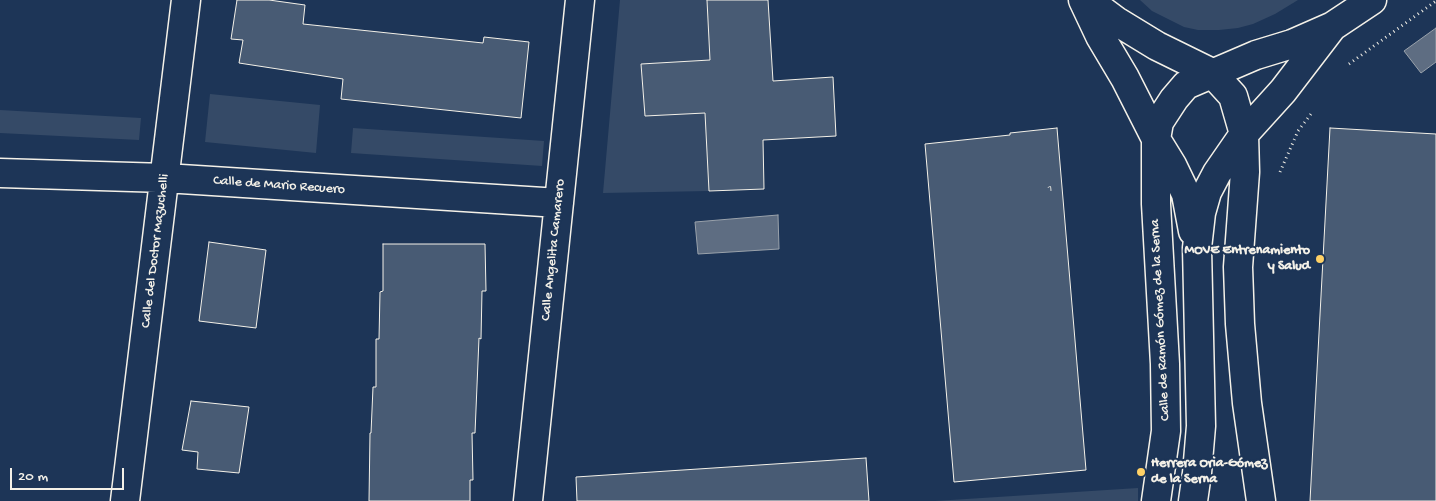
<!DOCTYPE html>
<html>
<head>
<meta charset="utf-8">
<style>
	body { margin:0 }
	#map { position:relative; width:1436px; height:501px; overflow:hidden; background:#1d3557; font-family:"Gochi Hand",sans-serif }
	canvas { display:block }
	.scale { position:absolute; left:10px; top:468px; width:114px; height:22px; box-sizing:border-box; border:2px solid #f4f1e8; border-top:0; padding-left:6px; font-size:15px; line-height:18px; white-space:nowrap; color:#f4f1e8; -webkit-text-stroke:4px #1d3557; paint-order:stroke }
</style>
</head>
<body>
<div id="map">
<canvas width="1436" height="501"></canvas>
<div class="scale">20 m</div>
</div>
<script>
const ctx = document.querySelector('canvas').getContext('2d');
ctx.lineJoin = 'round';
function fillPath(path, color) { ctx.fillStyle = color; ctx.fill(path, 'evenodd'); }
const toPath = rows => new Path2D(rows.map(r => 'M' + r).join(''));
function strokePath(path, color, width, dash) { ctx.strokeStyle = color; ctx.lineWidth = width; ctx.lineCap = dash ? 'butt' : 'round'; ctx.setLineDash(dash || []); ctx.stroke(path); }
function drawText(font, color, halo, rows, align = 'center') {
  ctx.font = font + ' "Gochi Hand",sans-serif'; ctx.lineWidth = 4; ctx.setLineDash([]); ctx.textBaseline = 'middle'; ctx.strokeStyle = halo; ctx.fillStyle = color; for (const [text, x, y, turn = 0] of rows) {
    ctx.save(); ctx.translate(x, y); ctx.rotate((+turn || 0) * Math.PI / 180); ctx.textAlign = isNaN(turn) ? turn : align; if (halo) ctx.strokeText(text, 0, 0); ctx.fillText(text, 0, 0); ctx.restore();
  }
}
const green = toPath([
	[620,0,707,0,710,60,641,65,645,116,705,113,709,191,603,193],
	[1140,0,1298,0,1275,14,1253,24,1238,28,1219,30,1198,30,1184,27,1152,11],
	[210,94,320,105,316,153,205,142],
	[0,110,141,118,139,140,0,133],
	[353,128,544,141,542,166,351,153],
	[1138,488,1138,501,935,501]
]);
const water = toPath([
	[1436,28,1436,62,1421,73,1404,51,1436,28],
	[778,215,779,249,698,254,695,222,778,215]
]);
const building = toPath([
	[237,0,269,0,305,5,303,24,483,43,484,37,529,42,521,118,341,99,343,79,239,63,243,40,231,39,237,0],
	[707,0,768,0,773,81,833,77,836,136,763,140,764,189,709,191,705,113,645,116,641,64,710,60,707,0],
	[1057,128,1086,470,954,482,925,144,1010,135,1010,133,1057,128],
	[1330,128,1436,134,1436,501,1310,501,1330,128],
	[209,242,266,250,256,328,199,321,209,242],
	[383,244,485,244,486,291,482,291,481,339,479,338,475,433,472,433,473,480,470,480,470,501,369,501,370,433,371,433,373,387,376,387,376,339,379,339,380,292,383,291,383,244],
	[191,401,249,407,239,473,197,469,198,452,182,450,191,401],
	[866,458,869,501,577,501,576,477,866,458]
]);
const path = toPath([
	[1349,64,1436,1],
	[1280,172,1298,131,1311,114]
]);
const minor = toPath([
	[1083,0,1100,36,1125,78,1156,139,1172,165,1186,194,1193,231],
	[1088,0,1116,21,1157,46,1212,73,1233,96,1244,134,1245,172,1238,267,1240,324,1247,403,1261,501],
	[0,173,165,178,559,203],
	[125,501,186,0],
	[528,501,580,0],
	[1156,501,1166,431,1165,364,1156,204,1156,139,1159,122,1174,99,1186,85,1256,55,1292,44,1333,26,1372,0],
	[1193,501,1197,473,1201,426,1197,248,1201,213,1207,192,1217,173,1244,134,1283,91,1332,27]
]);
const markers = [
	[1320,259,5,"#ffd166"],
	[1141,472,5,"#ffd166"]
];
const numberNames = [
	["1",1050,189]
];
const streetNames = [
	["Calle de Mario Recuero",279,186,4],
	["Calle Angelita Camarero",554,250,-84],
	["Calle del Doctor Mazuchelli",156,251,-83],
	["Calle de Ramón Gómez de la Serna",1161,320,-93]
];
const poiNames = [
	["MOVE Entrenamiento",1310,251],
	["y Salud",1310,267],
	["Herrera Oria-Gómez",1151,464,"left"],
	["de la Serna",1151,480,"left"]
];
fillPath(green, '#354a67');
fillPath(water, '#5e6d82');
strokePath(water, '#9aa2ab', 1);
fillPath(building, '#485b74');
strokePath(building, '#f4f1e8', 1);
strokePath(minor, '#f4f1e8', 31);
strokePath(path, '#f4f1e8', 3, [1, 4]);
strokePath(minor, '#1d3557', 28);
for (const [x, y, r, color] of markers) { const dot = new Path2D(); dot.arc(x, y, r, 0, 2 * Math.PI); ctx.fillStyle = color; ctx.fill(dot); strokePath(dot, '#1d3557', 2); }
drawText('11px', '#c9cccb', null, numberNames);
drawText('14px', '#f4f1e8', '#1d3557', streetNames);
drawText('bold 14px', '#f4f1e8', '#1d3557', poiNames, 'right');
</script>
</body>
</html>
